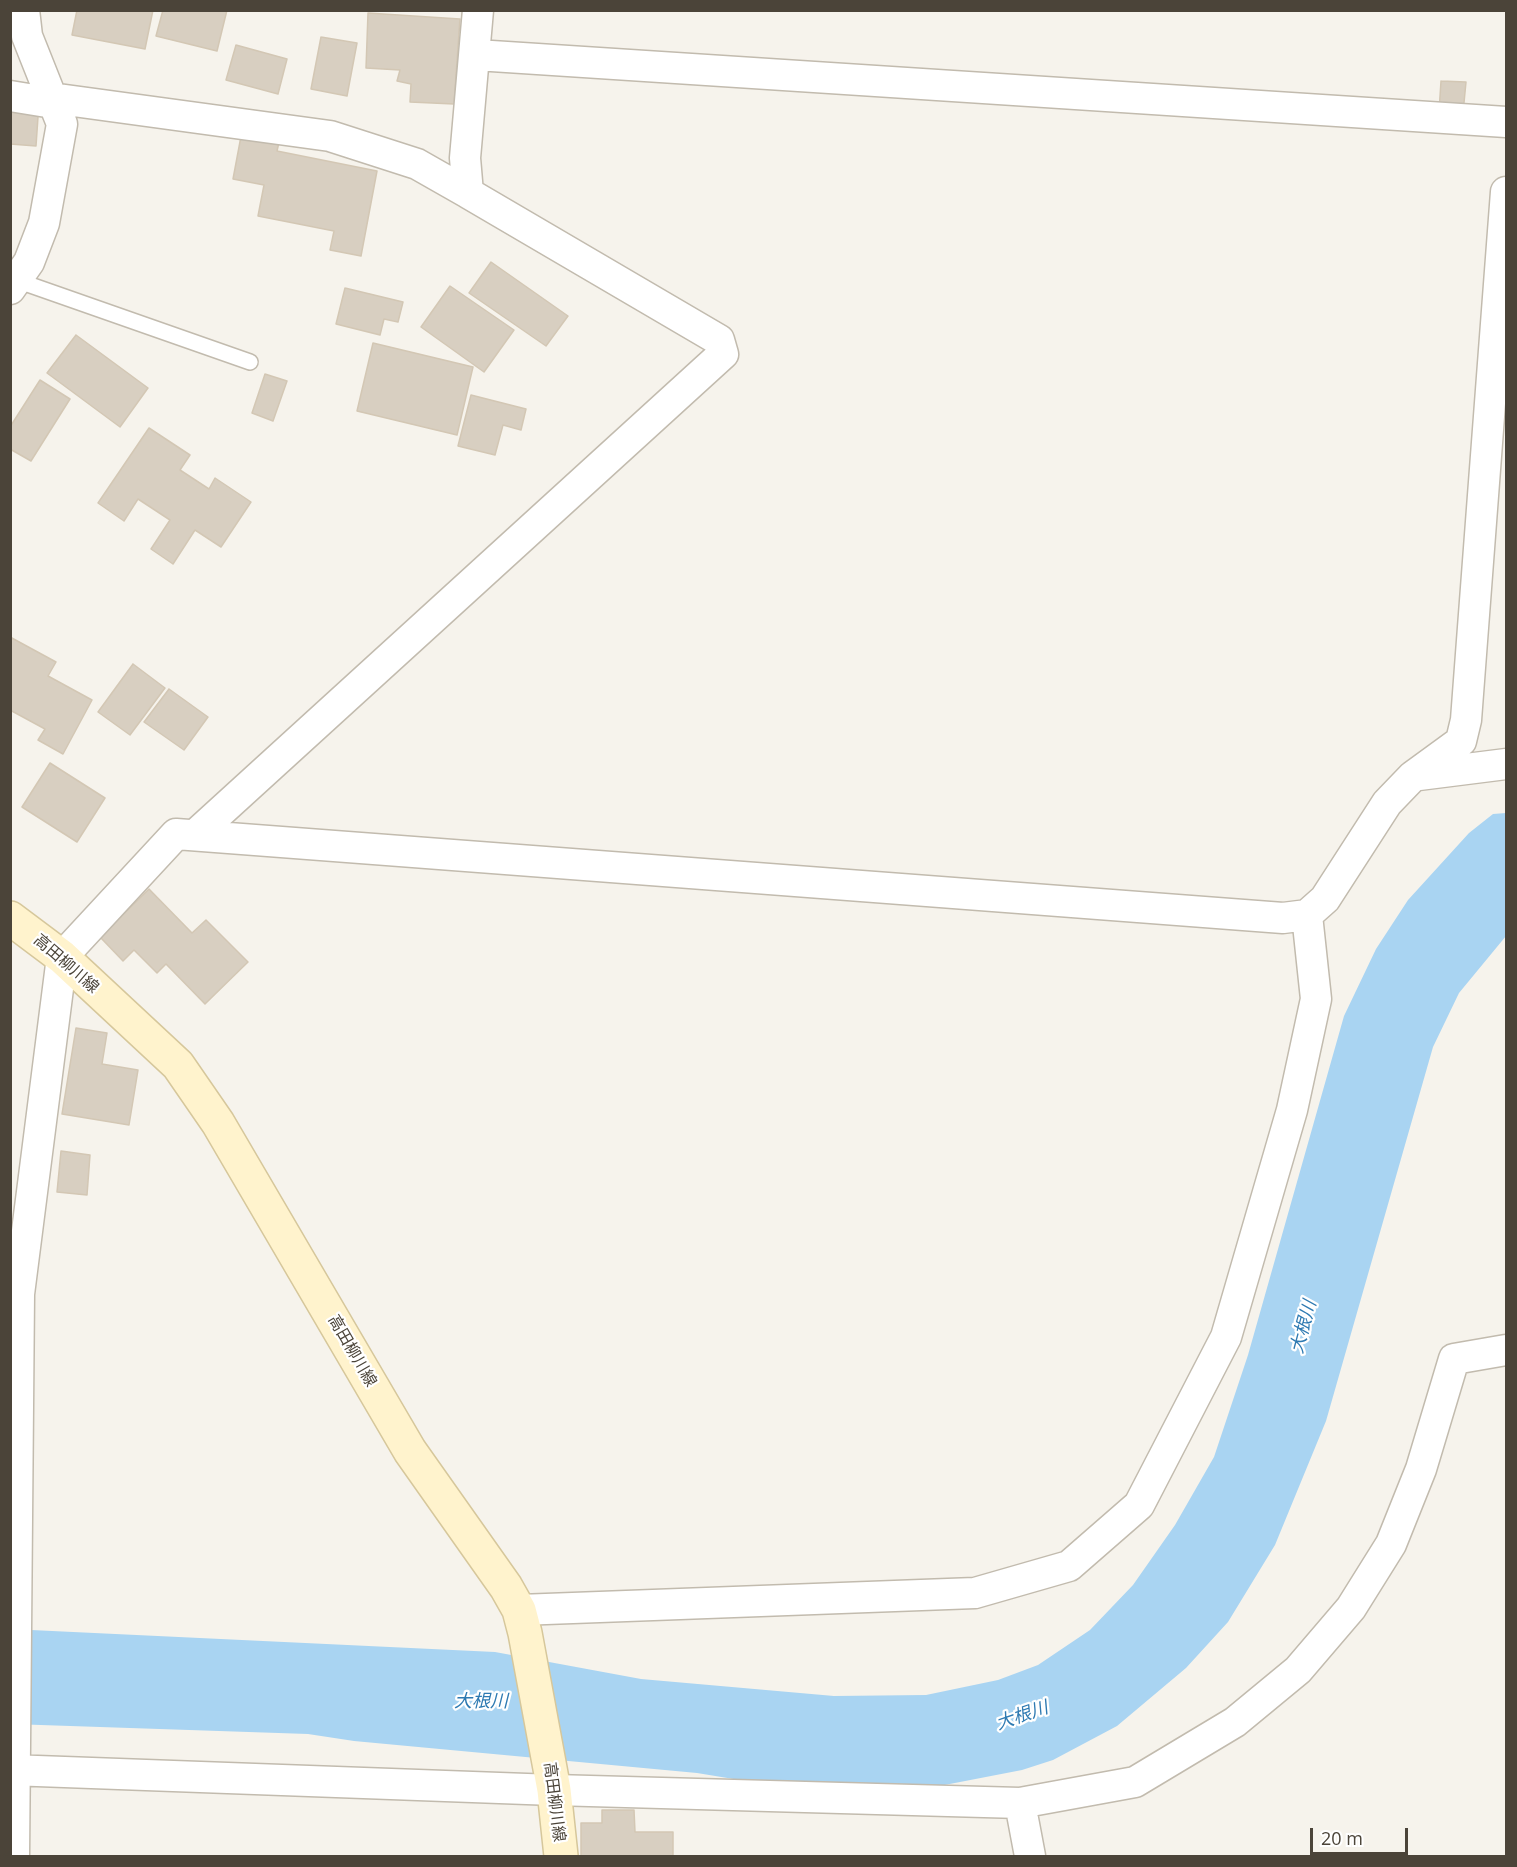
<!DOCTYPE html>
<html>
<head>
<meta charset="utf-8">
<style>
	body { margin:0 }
	#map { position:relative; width:1517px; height:1867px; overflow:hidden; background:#f6f3ec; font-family:"Open Sans",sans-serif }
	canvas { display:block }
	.frame { position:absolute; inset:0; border:12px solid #4b4439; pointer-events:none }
	.scale { position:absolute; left:1310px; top:1828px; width:98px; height:27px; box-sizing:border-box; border:3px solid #4b4439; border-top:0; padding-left:8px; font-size:18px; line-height:21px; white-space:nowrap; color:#4b4439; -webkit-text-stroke:4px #fff; paint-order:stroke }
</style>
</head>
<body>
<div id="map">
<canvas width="1517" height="1867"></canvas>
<div class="frame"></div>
<div class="scale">20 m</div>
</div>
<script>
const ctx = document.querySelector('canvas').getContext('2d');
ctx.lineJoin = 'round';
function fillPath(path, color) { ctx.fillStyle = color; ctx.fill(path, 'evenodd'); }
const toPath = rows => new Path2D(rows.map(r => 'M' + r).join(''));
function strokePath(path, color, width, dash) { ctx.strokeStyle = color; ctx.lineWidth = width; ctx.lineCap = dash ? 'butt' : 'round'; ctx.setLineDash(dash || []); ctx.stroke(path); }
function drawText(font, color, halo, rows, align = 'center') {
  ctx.font = font + ' "Open Sans","Noto Sans JP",sans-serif'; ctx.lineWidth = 4.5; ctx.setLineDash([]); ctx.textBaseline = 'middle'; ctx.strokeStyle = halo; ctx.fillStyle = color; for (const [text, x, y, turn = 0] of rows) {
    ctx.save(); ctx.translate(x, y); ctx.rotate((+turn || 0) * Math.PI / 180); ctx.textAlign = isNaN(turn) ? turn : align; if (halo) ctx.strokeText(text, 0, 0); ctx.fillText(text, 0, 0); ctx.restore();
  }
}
const water = toPath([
	[1506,813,1506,936,1459,993,1433,1047,1326,1421,1275,1545,1228,1622,1186,1668,1117,1726,1053,1760,1022,1770,929,1788,758,1783,697,1773,354,1741,308,1734,11,1724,31,1630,495,1652,641,1679,834,1696,926,1695,998,1680,1038,1665,1090,1630,1133,1585,1175,1525,1214,1457,1248,1355,1344,1016,1376,949,1408,900,1469,833,1493,814]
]);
const building = toPath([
	[77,10,153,10,145,49,72,35,77,10],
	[163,10,227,10,217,51,156,36,163,10],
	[368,13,460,19,454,104,410,102,411,84,397,81,400,70,366,68,368,13],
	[321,37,357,43,347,96,311,89,321,37],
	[236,45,287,59,278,94,226,80,236,45],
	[1441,81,1466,82,1463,113,1439,112,1441,81],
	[10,86,40,88,36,146,10,144,10,86],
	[242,131,280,138,277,151,377,171,361,256,330,250,334,231,258,216,264,185,233,179,242,131],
	[491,262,568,316,546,346,469,293,491,262],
	[450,286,514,330,484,372,421,327,450,286],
	[345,288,403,302,398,322,384,319,380,335,336,324,345,288],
	[76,335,148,388,120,427,47,373,76,335],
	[373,343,473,367,457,435,357,411,373,343],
	[265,374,287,381,273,421,252,413,265,374],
	[40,380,70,399,31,461,10,449,10,427,40,380],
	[471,395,526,409,521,430,503,425,495,455,458,446,471,395],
	[149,428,190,455,180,470,209,489,215,478,251,502,221,547,195,530,173,564,151,549,170,520,138,499,124,521,98,503,149,428],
	[10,637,56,662,48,676,92,700,63,754,38,740,45,729,10,710,10,637],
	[133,664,165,688,130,735,98,712,133,664],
	[169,689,208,717,184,750,144,722,169,689],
	[50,763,105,798,77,842,22,807,50,763],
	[149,889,192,933,206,920,248,962,205,1004,166,964,157,973,134,950,123,961,100,937,149,889],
	[76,1028,107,1033,102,1064,138,1070,129,1125,62,1114,76,1028],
	[61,1151,90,1155,87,1195,57,1192,61,1151],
	[602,1810,634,1810,635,1832,673,1832,673,1856,581,1856,581,1823,602,1823,602,1810]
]);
const service = toPath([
	[16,280,250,362]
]);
const minor = toPath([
	[476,55,1506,122],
	[10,96,53,103],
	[51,98,330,136,417,164,468,193],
	[10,289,29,262,44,223,62,124,27,36,24,10],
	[1419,775,1506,764],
	[195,835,723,354,719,340,468,193,465,158,478,10],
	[519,1610,975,1593,1069,1566,1139,1505,1226,1337,1292,1110,1316,999,1307,915],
	[10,1770,554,1790,1020,1803,1135,1782,1235,1722,1298,1670,1351,1608,1391,1544,1421,1469,1454,1359,1506,1350],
	[1020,1803,1030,1856],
	[14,1856,19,1294,62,957,176,834,1283,918,1307,915,1325,899,1387,803,1413,776,1461,741,1466,720,1506,192]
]);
const secondary = toPath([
	[10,918,62,957,178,1065,218,1123,410,1451,506,1587,519,1610,525,1633,554,1790,561,1856]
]);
const streetNames = [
	["高田柳川線",66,964,41],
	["高田柳川線",352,1351,60],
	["高田柳川線",554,1802,83]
];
const waterNames = [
	["大根川",1304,1327,-75],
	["大根川",481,1702],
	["大根川",1022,1716,-19]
];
fillPath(water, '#a9d4f2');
fillPath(building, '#d8cfc1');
strokePath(building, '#d3c7b4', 1.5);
strokePath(service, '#c2bbae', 18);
strokePath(minor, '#c2bbae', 33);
strokePath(secondary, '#d6c79b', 36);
strokePath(service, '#fff', 15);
strokePath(minor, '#fff', 30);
strokePath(secondary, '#fff3cd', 33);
drawText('16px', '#4b4439', '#fff', streetNames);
drawText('italic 18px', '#2e7ab2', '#fff', waterNames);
</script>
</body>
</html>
